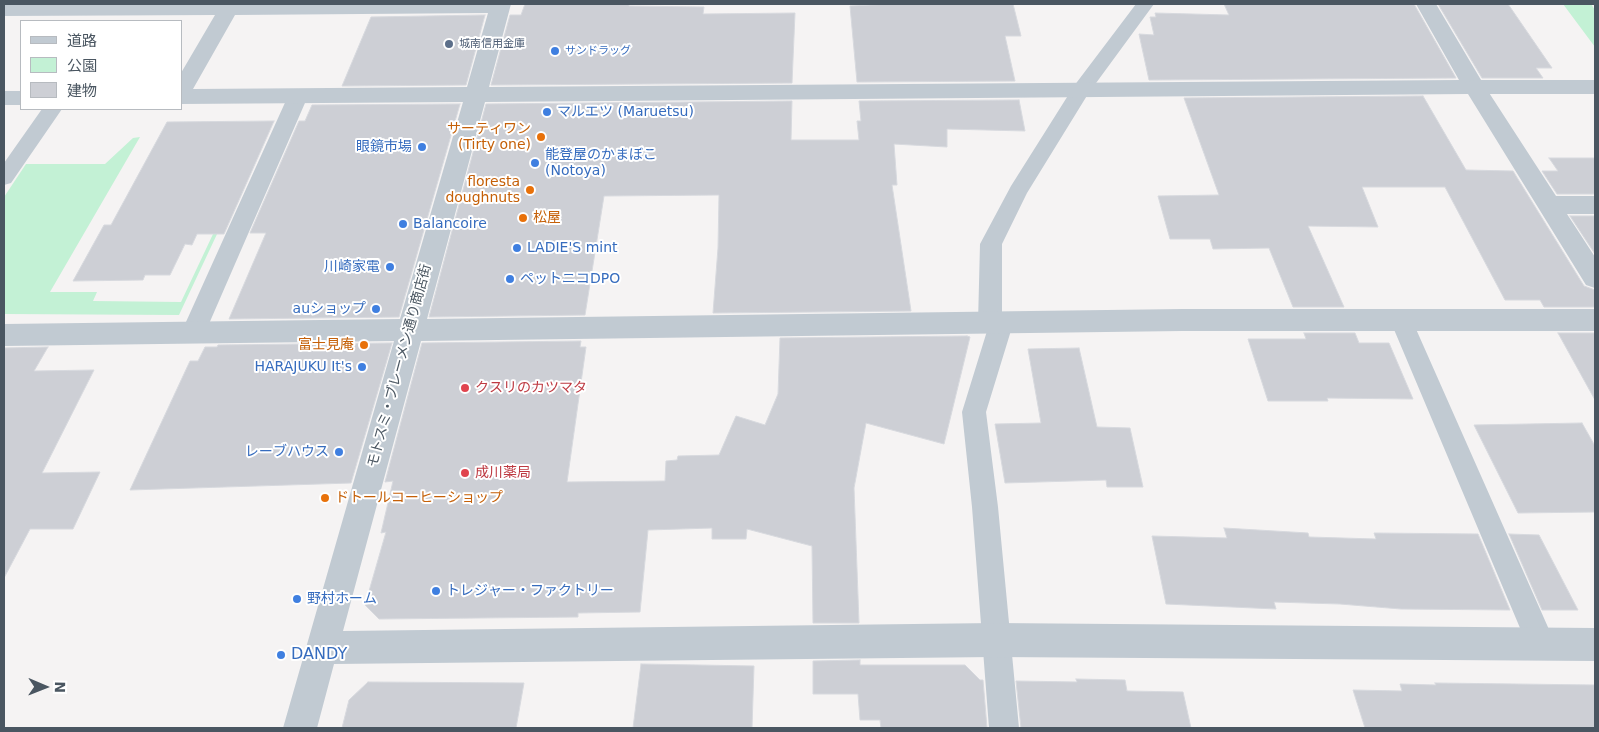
<!DOCTYPE html>
<html>
<head>
<meta charset="utf-8">
<style>
	body { margin:0 }
	#map { position:relative; width:1599px; height:732px; overflow:hidden; background:#f5f3f3; font-family:"DejaVu Sans","Noto Sans JP",sans-serif }
	canvas { display:block }
	.frame { position:absolute; inset:0; border:5px solid #4a5661; pointer-events:none }
	.legend { position:absolute; left:20px; top:20px; width:162px; height:90px; box-sizing:border-box; background:#fff; border:1px solid #b7bbc0; margin:0; padding:6px 9px; list-style:none; font-size:15px; color:#4a5661 }
	.legend li { display:flex; align-items:center; gap:10px; height:25px }
	.legend b { width:25px; border:1px solid #b7bbc0 }
	.north { position:absolute; left:20px; top:662px; width:50px; height:50px; -webkit-text-stroke:4px #fff; paint-order:stroke; rotate:91deg; font-size:14px; font-weight:700; line-height:20px; text-align:center; color:#4a5661 }
	.north::after { content:''; display:block; margin:auto; width:18px; height:22px; background:#4a5661; clip-path:polygon(50% 0,100% 100%,50% 72%,0 100%) }
</style>
</head>
<body>
<div id="map">
<canvas width="1599" height="732"></canvas>
<div class="frame"></div>
<ul class="legend">
<li><b style="height:6px;background:#c1cad2"></b>道路</li>
<li><b style="height:14px;background:#c3f1d5"></b>公園</li>
<li><b style="height:14px;background:#cdcfd5"></b>建物</li>
</ul>
<div class="north">N</div>
</div>
<script>
const ctx = document.querySelector('canvas').getContext('2d');
ctx.lineJoin = 'round';
function fillPath(path, color) { ctx.fillStyle = color; ctx.fill(path, 'evenodd'); }
const toPath = rows => new Path2D(rows.map(r => 'M' + r).join(''));
function strokePath(path, color, width, dash) { ctx.strokeStyle = color; ctx.lineWidth = width; ctx.lineCap = dash ? 'butt' : 'round'; ctx.setLineDash(dash || []); ctx.stroke(path); }
function drawText(font, color, halo, rows, align = 'center') {
  ctx.font = font + ' "DejaVu Sans","Noto Sans JP",sans-serif'; ctx.lineWidth = 4; ctx.setLineDash([]); ctx.textBaseline = 'middle'; ctx.strokeStyle = halo; ctx.fillStyle = color; for (const [text, x, y, turn = 0] of rows) {
    ctx.save(); ctx.translate(x, y); ctx.rotate((+turn || 0) * Math.PI / 180); ctx.textAlign = isNaN(turn) ? turn : align; if (halo) ctx.strokeText(text, 0, 0); ctx.fillText(text, 0, 0); ctx.restore();
  }
}
const green = toPath([
	[1563,4,1591,4,1595,10,1595,47],
	[140,137,50,292,97,292,93,301,181,302,222,215,226,215,179,315,4,314,4,197,26,164,105,164,133,138]
]);
const building = toPath([
	[525,4,629,4,629,6,704,7,703,14,795,13,792,83,491,85,510,15,521,15,525,4],
	[890,4,1013,4,1021,36,1005,36,1015,81,857,82,850,6,890,4],
	[1224,4,1414,4,1456,78,1149,80,1139,34,1154,35,1150,17,1156,17,1155,13,1229,15,1224,4],
	[1438,4,1508,4,1552,68,1536,68,1543,78,1482,78,1438,4],
	[485,15,466,85,342,86,371,17,485,15],
	[1423,96,1466,170,1513,171,1584,286,1595,290,1595,307,1544,307,1540,300,1505,300,1445,187,1362,187,1378,227,1308,226,1344,307,1293,307,1269,248,1213,249,1210,239,1170,239,1158,196,1219,195,1184,98,1423,96],
	[1019,100,1025,131,947,129,947,147,894,144,897,185,892,185,911,311,713,313,718,248,719,195,604,196,585,315,429,317,486,104,792,101,791,140,859,140,857,121,861,121,859,101,1019,100],
	[460,104,399,317,229,319,266,233,250,233,299,121,305,121,312,105,460,104],
	[274,121,224,234,197,234,192,245,185,244,170,275,145,275,143,280,73,281,104,225,111,225,167,122,274,121],
	[1549,158,1595,158,1595,194,1557,194,1542,171,1558,171,1549,158],
	[1570,216,1595,216,1595,254,1570,216],
	[1304,333,1355,333,1359,343,1389,343,1413,399,1327,398,1328,401,1268,401,1248,339,1306,339,1304,333],
	[1558,333,1595,333,1595,400,1558,333],
	[967,336,970,337,944,444,866,423,854,488,859,623,813,623,812,546,747,529,746,539,712,539,712,528,648,530,640,612,578,613,578,617,379,619,365,605,386,532,381,533,393,481,385,482,422,343,581,341,580,347,586,347,567,482,665,481,666,461,677,460,678,456,719,455,736,416,765,425,778,394,780,338,967,336],
	[392,343,351,483,130,490,190,361,198,361,205,347,217,347,218,345,392,343],
	[48,347,34,371,94,370,42,473,100,472,73,529,30,529,4,578,4,348,48,347],
	[1079,348,1097,427,1130,428,1143,487,1107,487,1106,480,1005,483,995,424,1041,423,1028,349,1079,348],
	[1582,423,1595,446,1595,512,1518,513,1474,425,1582,423],
	[1224,528,1308,533,1309,537,1376,539,1374,533,1478,534,1510,610,1401,609,1340,604,1274,602,1276,609,1166,604,1152,536,1227,538,1224,528],
	[1509,534,1539,535,1578,610,1542,610,1509,534],
	[860,660,860,665,965,665,980,680,983,680,987,728,881,728,880,720,860,720,858,694,813,694,813,661,860,660],
	[641,664,754,666,752,728,633,728,641,664],
	[1076,679,1125,680,1127,691,1183,692,1191,728,1021,728,1016,681,1077,682,1076,679],
	[368,682,524,683,516,728,342,728,349,700,368,682],
	[1435,683,1595,685,1595,728,1365,728,1353,690,1402,691,1400,684,1436,685,1435,683]
]);
const service = toPath([
	[1136,4,1154,4,1088,94,1027,193,1002,244,1002,315,1009,317,1013,324,986,412,998,507,1019,728,989,728,972,507,962,412,987,331,982,330,978,323,980,244,1011,186,1074,86,1136,4],
	[298,90,305,91,308,96,205,333,201,340,193,342,185,340,181,333,288,96,291,91,298,90],
	[42,109,62,109,11,183,4,185,4,163,42,109],
	[1401,311,1409,313,1412,320,1551,634,1555,644,1551,654,1541,658,1531,654,1390,320,1393,313,1401,311]
]);
const minor = toPath([
	[4,4,511,4,489,87,1459,80,1416,4,1436,4,1484,85,1556,196,1595,196,1595,214,1567,214,1595,257,1595,288,1586,285,1468,94,485,102,427,319,1182,309,1595,309,1595,331,1182,331,421,341,343,631,995,623,1595,628,1595,661,995,657,334,664,317,728,283,728,394,341,4,346,4,324,400,319,463,102,181,104,181,73,215,15,4,16,4,4],
	[488,13,467,87,193,89,235,15,488,13],
	[4,91,21,91,21,105,4,105,4,91]
]);
const tertiary = toPath([
	[1474,80,1595,80,1595,94,1474,94,1466,92,1463,87,1466,82,1474,80]
]);
const markers = [
	[449,44,5,"#5c6f8a"],
	[555,51,5,"#3f7fe0"],
	[547,112,5,"#3f7fe0"],
	[541,137,5,"#e8710a"],
	[422,147,5,"#3f7fe0"],
	[535,163,5,"#3f7fe0"],
	[530,190,5,"#e8710a"],
	[523,218,5,"#e8710a"],
	[403,224,5,"#3f7fe0"],
	[517,248,5,"#3f7fe0"],
	[390,267,5,"#3f7fe0"],
	[510,279,5,"#3f7fe0"],
	[376,309,5,"#3f7fe0"],
	[364,345,5,"#e8710a"],
	[362,367,5,"#3f7fe0"],
	[465,388,5,"#e0444e"],
	[339,452,5,"#3f7fe0"],
	[465,473,5,"#e0444e"],
	[325,498,5,"#e8710a"],
	[436,591,5,"#3f7fe0"],
	[297,599,5,"#3f7fe0"],
	[281,655,5,"#3f7fe0"]
];
const farServicenames = [
	["城南信用金庫",459,44]
];
const farShopnames = [
	["サンドラッグ",565,51]
];
const shopNames = [
	["マルエツ (Maruetsu)",557,112],
	["眼鏡市場",412,147,"right"],
	["能登屋のかまぼこ",545,155],
	["(Notoya)",545,171],
	["Balancoire",413,224],
	["LADIE'S mint",527,248],
	["川崎家電",380,267,"right"],
	["ペットニコDPO",520,279],
	["auショップ",366,309,"right"],
	["HARAJUKU It's",352,367,"right"],
	["レーブハウス",329,452,"right"],
	["トレジャー・ファクトリー",446,591],
	["野村ホーム",307,599]
];
const foodNames = [
	["サーティワン",531,129],
	["(Tirty one)",531,145],
	["floresta",520,182],
	["doughnuts",520,198],
	["松屋",533,218,"left"],
	["富士見庵",354,345],
	["ドトールコーヒーショップ",335,498,"left"]
];
const streetNames = [
	["モトスミ・ブレーメン通り商店街",400,366,-75]
];
const healthNames = [
	["クスリのカツマタ",475,388],
	["成川薬局",475,473]
];
const nearShopnames = [
	["DANDY",291,655]
];
fillPath(green, '#c3f1d5');
fillPath(building, '#cdcfd5');
strokePath(building, '#d7d9de', 1);
fillPath(service, '#c1cad2');
fillPath(minor, '#c1cad2');
fillPath(tertiary, '#c1cad2');
for (const [x, y, r, color] of markers) { const dot = new Path2D(); dot.arc(x, y, r, 0, 2 * Math.PI); ctx.fillStyle = color; ctx.fill(dot); strokePath(dot, '#fff', 2); }
drawText('11px', '#4e5e75', '#fff', farServicenames, 'left');
drawText('11px', '#366cbe', '#fff', farShopnames, 'left');
drawText('14px', '#366cbe', '#fff', shopNames, 'left');
drawText('14px', '#c56008', '#fff', foodNames, 'right');
drawText('14px', '#4a5661', '#fff', streetNames);
drawText('14px', '#be3a42', '#fff', healthNames, 'left');
drawText('16px', '#366cbe', '#fff', nearShopnames, 'left');
</script>
</body>
</html>
